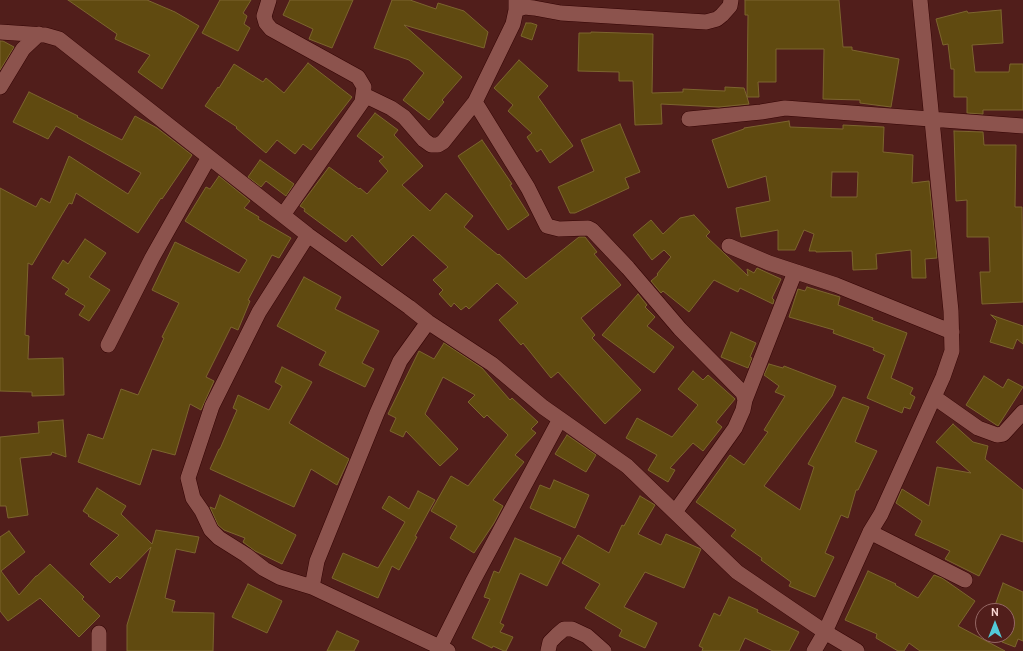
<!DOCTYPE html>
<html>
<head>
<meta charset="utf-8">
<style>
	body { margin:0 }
	#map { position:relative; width:1023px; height:651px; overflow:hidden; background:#511e1b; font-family:Cabin,sans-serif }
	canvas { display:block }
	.north { position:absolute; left:975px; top:603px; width:40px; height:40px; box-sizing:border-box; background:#511e1b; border:1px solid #956865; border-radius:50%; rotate:0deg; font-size:11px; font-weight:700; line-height:16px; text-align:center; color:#fad7d3 }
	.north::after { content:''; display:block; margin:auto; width:14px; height:18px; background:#52cbd9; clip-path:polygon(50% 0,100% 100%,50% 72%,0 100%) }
</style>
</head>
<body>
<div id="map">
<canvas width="1023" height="651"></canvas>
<div class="north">N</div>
</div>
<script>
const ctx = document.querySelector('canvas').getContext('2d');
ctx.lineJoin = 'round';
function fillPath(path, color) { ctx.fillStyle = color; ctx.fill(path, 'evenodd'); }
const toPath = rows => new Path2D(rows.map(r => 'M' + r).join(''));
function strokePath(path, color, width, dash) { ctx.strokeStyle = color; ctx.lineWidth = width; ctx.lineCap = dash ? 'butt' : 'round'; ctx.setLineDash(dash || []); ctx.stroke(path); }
const building = toPath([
	[68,0,147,0,175,12,199,26,162,89,138,72,150,55,115,39,117,34,68,0],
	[220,0,251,0,243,13,247,16,244,24,250,28,238,51,202,33,220,0],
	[290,0,353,0,332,48,309,39,313,29,283,15,290,0],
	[392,0,410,0,436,9,438,3,464,11,488,32,484,48,404,25,462,77,442,100,444,102,429,120,403,100,424,73,409,60,374,48,392,0],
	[745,0,839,0,843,47,852,47,852,50,899,59,891,107,860,103,860,100,823,99,824,49,776,49,776,82,758,82,759,97,747,97,749,104,719,107,661,104,662,124,635,125,633,81,619,81,619,72,578,71,579,33,591,33,591,32,653,34,652,93,683,92,683,89,725,91,725,87,744,88,747,97,748,15,745,15,745,0],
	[1001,10,1003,43,972,45,975,72,1009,72,1010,64,1023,64,1023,110,983,110,983,114,967,113,967,97,954,97,954,69,951,69,948,44,943,45,936,19,967,11,968,13,1001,10],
	[526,23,531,23,537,25,532,40,521,36,526,23],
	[0,41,3,41,14,47,0,70,0,41],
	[519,60,548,86,538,97,573,146,550,163,541,149,537,152,527,137,532,133,508,111,513,105,494,88,519,60],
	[308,63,352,97,311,150,303,144,295,154,277,140,266,153,236,128,237,127,205,106,218,87,219,88,234,64,263,82,266,78,284,93,308,63],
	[29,92,78,116,77,117,122,140,135,116,157,128,192,155,162,199,161,198,138,233,76,193,72,204,69,203,32,265,28,263,25,335,29,336,28,359,63,358,64,395,32,396,32,392,0,391,0,188,36,207,41,198,50,203,69,156,128,194,141,173,56,126,48,139,13,122,29,92],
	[375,113,398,130,394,135,423,166,402,185,430,211,446,193,473,216,464,227,498,255,499,254,526,279,579,237,585,237,597,252,594,254,621,285,581,318,595,335,592,338,641,390,605,424,558,372,551,378,523,343,521,345,499,320,518,303,497,283,469,309,466,306,461,310,454,303,451,307,439,294,443,290,433,280,448,267,413,235,382,266,352,235,346,242,304,211,305,209,300,206,329,167,359,189,360,188,367,194,388,171,379,161,384,157,357,136,375,113],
	[789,121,790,127,843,129,843,125,884,127,883,152,913,155,912,183,929,181,937,258,925,259,926,278,912,278,911,250,876,254,877,269,853,270,852,251,816,252,816,251,809,251,814,234,804,230,795,250,778,250,778,230,741,237,736,208,770,201,766,176,728,188,712,140,744,129,744,128,789,121],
	[832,172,858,172,857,197,831,197,832,172],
	[620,124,640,172,625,178,629,188,575,213,570,213,558,187,594,171,581,140,620,124],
	[954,131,983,132,984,145,1016,145,1015,207,1022,207,1023,302,982,304,980,272,990,272,989,237,967,237,967,200,956,201,954,131],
	[482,140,512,184,510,185,529,215,508,230,458,156,482,140],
	[260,160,294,184,286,196,266,181,261,187,248,177,260,160],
	[219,176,250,201,244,208,259,217,258,219,291,238,279,258,272,255,248,300,250,301,238,330,231,327,206,377,214,381,201,410,190,404,175,455,152,449,140,485,78,462,88,434,103,439,121,389,138,395,164,338,162,337,179,303,152,290,175,242,239,273,247,260,185,221,206,187,210,189,219,176],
	[694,215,710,232,706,236,748,276,747,269,754,273,757,268,781,279,772,298,774,300,773,304,740,288,738,292,714,280,689,312,663,291,661,293,651,281,658,275,657,274,671,257,664,250,652,260,633,235,651,220,663,234,680,218,694,215],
	[85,239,106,253,89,277,110,290,89,321,79,315,85,306,65,294,69,289,52,278,63,260,68,264,85,239],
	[304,277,341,297,335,309,379,331,362,363,374,369,365,387,319,365,326,352,277,326,304,277],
	[807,287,840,297,838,305,873,318,872,320,907,333,891,378,913,388,910,394,915,397,910,409,904,407,902,413,867,398,885,355,873,350,874,348,833,333,834,330,789,317,798,289,805,291,807,287],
	[638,294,647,305,645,307,655,317,647,326,674,347,654,373,602,335,638,294],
	[991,315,1023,326,1023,344,1017,339,1013,349,990,342,997,321,991,315],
	[731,332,756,343,750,357,752,358,748,368,721,357,731,332],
	[444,343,482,368,510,400,512,398,538,422,531,429,536,433,515,455,524,462,493,500,503,506,494,523,474,553,450,538,457,526,431,511,451,476,468,486,508,435,487,415,484,418,468,402,475,395,443,377,425,414,458,449,440,466,406,431,403,437,390,431,396,418,388,414,419,351,434,359,444,343],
	[769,364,783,368,784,366,836,386,832,396,764,486,800,510,814,467,808,464,843,397,869,407,855,442,877,451,858,490,856,490,848,518,841,515,825,553,834,557,815,597,789,586,791,582,761,560,762,558,731,536,736,530,696,502,730,455,744,465,768,432,764,430,785,396,775,392,779,386,764,375,769,364],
	[282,367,312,382,289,423,349,459,337,485,311,469,294,507,210,469,219,449,220,449,237,410,233,408,238,395,269,410,282,386,275,382,282,367],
	[693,371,703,380,708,375,735,399,716,422,722,427,703,451,693,443,670,468,675,470,668,482,648,470,657,455,626,438,637,418,672,437,698,405,678,389,693,371],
	[984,376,1003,388,1008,379,1023,387,998,426,966,405,984,376],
	[63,420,66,457,52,452,51,455,20,458,28,515,8,518,6,506,0,506,0,437,39,433,38,422,63,420],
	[953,424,973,442,988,446,985,459,1023,490,1023,542,1001,534,979,576,945,559,950,551,915,535,922,521,896,503,902,489,929,506,937,467,971,473,936,442,953,424],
	[567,435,596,455,586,472,555,454,567,435],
	[554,480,589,495,575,528,530,508,540,485,550,489,554,480],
	[97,488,126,506,121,514,152,544,156,530,199,537,195,553,176,549,165,598,175,601,172,612,214,613,213,651,127,651,127,625,151,547,120,579,117,576,110,583,90,564,119,535,88,516,89,515,83,511,97,488],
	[418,491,435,500,415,536,417,537,399,570,392,566,378,598,332,578,343,553,378,568,405,522,382,508,389,496,409,509,418,491],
	[220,495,296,535,282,564,255,551,243,542,245,538,224,530,218,525,210,507,215,509,220,495],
	[640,496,655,505,638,534,661,545,666,534,701,549,684,588,645,572,624,607,657,623,645,648,619,636,622,630,585,608,600,584,562,563,578,535,609,553,622,525,624,526,640,496],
	[9,531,25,552,1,571,19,595,36,576,37,576,50,564,84,597,82,599,100,616,79,637,40,598,8,621,0,611,0,537,9,531],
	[515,538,561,558,547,586,520,573,500,623,504,625,500,632,513,637,506,651,504,651,493,646,492,648,472,638,490,599,484,597,494,571,499,573,515,538],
	[868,571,896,584,895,585,918,598,934,575,942,578,975,601,958,626,1005,651,920,651,909,643,904,651,898,651,876,638,877,634,845,620,868,571],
	[1003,583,1023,592,1023,641,1018,639,1015,647,1002,642,1004,635,1007,635,1007,611,993,611,1003,583],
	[248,584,282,601,267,633,232,617,248,584],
	[729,597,758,610,757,612,799,632,789,651,773,651,745,638,739,651,702,651,703,648,699,646,714,613,720,616,729,597],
	[337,631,359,641,354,651,327,651,337,631]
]);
const minor = toPath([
	[269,0,264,16,266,23,271,29,358,77,364,87,362,102,283,215],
	[516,10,525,7,534,8,561,13,706,22,717,19,722,15,730,6,731,0],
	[0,32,45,35,59,39,308,235,409,307,428,322,492,364,543,407,627,466,737,572,825,632,857,651],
	[0,87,23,49,39,34],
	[364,95,391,108,404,117,424,140,431,145,438,145,443,142,475,102,513,24,516,10,516,0],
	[475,102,528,188,547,226,559,229,588,228,592,230,628,268,680,329,743,393,745,400],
	[689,119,761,112,785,108,1023,126],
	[308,235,259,312,212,406,188,478,193,498,202,511,211,530,219,538,246,555,264,569,279,577,312,587,448,651],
	[729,246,769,263,836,285,952,332],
	[108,345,152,258,209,157],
	[934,397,978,428,997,435,1003,434,1023,412],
	[675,512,735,428,743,410,745,400,795,272],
	[870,532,965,580],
	[312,587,317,561,377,413,400,361,428,322],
	[99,633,99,651],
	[440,647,473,581,560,419],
	[548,651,550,642,557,635,564,629,572,629,587,636,604,651],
	[814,651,825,632,870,532,881,514,943,377,952,351,951,311,920,0]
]);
fillPath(building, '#604a10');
strokePath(building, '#7c652f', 1);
strokePath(minor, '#340404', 16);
strokePath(minor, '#8c534d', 15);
</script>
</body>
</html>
